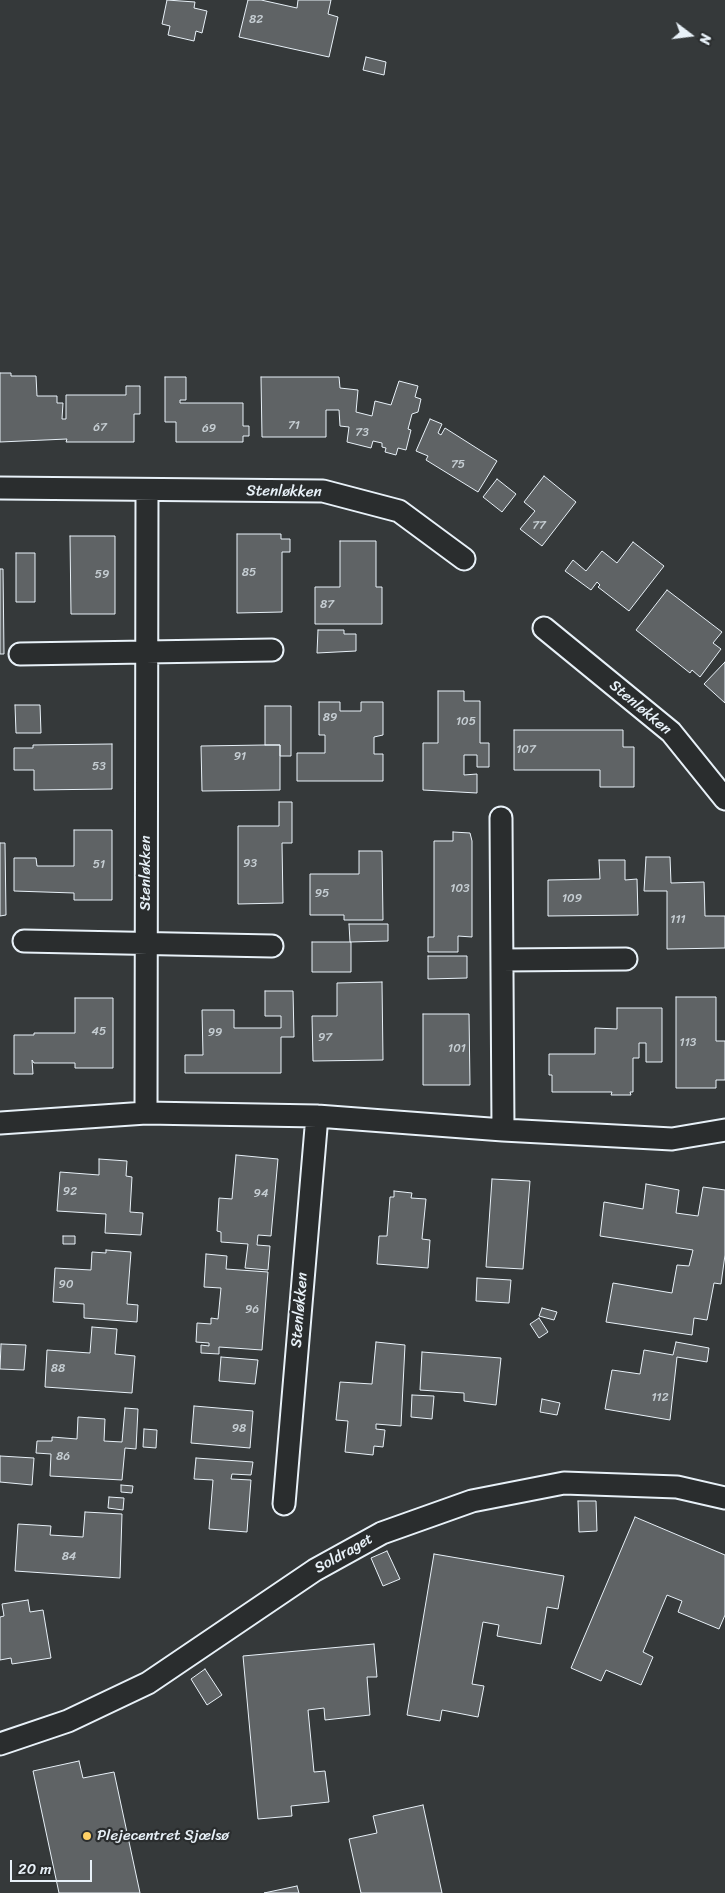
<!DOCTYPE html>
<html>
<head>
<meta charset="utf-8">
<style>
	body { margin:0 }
	#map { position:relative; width:725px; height:1893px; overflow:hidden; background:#35393a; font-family:Sriracha,sans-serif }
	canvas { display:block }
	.north { position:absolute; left:665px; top:10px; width:50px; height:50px; -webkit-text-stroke:4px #2a2d2e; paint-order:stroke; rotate:105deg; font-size:14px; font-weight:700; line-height:20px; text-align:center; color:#e8f1f8 }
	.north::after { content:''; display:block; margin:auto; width:18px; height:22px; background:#e8f1f8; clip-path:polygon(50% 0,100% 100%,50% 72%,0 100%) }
	.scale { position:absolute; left:10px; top:1860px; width:82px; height:22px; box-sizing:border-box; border:2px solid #e8f1f8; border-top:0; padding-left:6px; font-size:15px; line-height:18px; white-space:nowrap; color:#e8f1f8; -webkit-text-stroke:4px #2a2d2e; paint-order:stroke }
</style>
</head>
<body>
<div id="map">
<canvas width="725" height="1893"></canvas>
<div class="north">N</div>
<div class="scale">20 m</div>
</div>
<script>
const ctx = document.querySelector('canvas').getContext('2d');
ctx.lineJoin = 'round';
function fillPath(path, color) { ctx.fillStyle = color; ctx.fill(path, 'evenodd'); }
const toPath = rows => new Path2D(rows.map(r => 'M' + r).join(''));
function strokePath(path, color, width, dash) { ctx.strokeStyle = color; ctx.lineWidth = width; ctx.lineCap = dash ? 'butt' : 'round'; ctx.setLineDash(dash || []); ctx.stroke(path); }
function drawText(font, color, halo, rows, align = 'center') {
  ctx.font = font + ' Sriracha,sans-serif'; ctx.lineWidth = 4.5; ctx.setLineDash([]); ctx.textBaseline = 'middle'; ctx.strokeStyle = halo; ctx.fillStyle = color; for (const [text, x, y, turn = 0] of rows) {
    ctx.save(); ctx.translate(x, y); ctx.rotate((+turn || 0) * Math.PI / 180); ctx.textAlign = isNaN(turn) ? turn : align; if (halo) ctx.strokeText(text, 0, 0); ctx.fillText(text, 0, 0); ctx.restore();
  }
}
const building = toPath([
	[167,0,195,2,194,8,207,11,202,33,196,31,194,41,168,35,170,26,162,24,167,0],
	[248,0,261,0,297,8,298,0,331,0,328,14,338,17,329,57,239,37,248,0],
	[366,57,386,62,384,75,363,70,366,57],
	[0,373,11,373,11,376,36,376,37,396,57,396,57,403,63,403,62,419,66,419,66,395,126,395,126,386,140,386,140,414,134,414,134,442,66,442,67,439,0,442,0,373],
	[165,377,186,377,186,400,180,400,180,403,243,403,243,426,249,426,249,436,243,436,243,442,176,442,176,422,165,422,165,377],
	[261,377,339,377,340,388,358,390,356,412,372,416,375,401,391,405,399,381,418,386,415,397,421,399,418,412,412,414,408,429,411,430,406,450,398,448,396,455,385,452,386,448,382,447,382,443,373,441,371,448,347,442,349,427,340,426,339,410,326,410,326,437,262,437,261,377],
	[430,419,442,424,438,433,441,435,445,428,497,461,478,492,426,460,428,456,416,451,430,419],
	[544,476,576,502,542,546,520,529,535,511,524,502,544,476],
	[497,479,516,494,502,512,483,497,497,479],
	[237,534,281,534,281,539,290,539,290,552,282,552,282,612,237,613,237,534],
	[70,536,115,536,115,614,71,614,70,536],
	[340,541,376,541,376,587,382,587,382,624,315,624,315,587,340,587,340,541],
	[633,542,664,566,629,611,598,587,600,585,597,582,591,590,565,571,573,560,586,571,602,551,617,563,633,542],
	[16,553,35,553,35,602,16,602,16,553],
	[0,569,3,569,4,654,0,654,0,569],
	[667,590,722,632,713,643,721,649,700,677,692,670,690,673,636,630,667,590],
	[318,630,344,630,344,634,356,634,356,651,317,653,318,630],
	[725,662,725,703,704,684,725,662],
	[438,691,464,691,464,701,480,701,480,743,489,743,489,767,477,767,477,755,464,755,464,775,477,774,477,793,423,790,423,743,438,743,438,691],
	[319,702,340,702,340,711,361,711,361,702,383,702,383,735,374,737,374,754,383,754,383,781,297,781,297,753,325,753,325,735,319,735,319,702],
	[15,705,40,705,41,733,16,733,15,705],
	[265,706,291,706,291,756,280,756,280,745,265,745,265,706],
	[514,730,623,730,623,747,634,747,634,787,600,787,600,770,514,770,514,730],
	[112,744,112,789,34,790,34,770,14,770,14,748,33,748,33,745,112,744],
	[265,745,280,745,280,790,202,791,201,746,265,745],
	[279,802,292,802,292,843,282,843,283,903,238,904,238,826,279,826,279,802],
	[74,830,112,830,112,900,74,900,74,893,14,891,14,858,36,858,37,866,74,866,74,830],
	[453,832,470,833,472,841,472,937,458,936,458,952,428,952,428,937,434,937,434,841,453,841,453,832],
	[0,843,5,843,6,915,0,916,0,843],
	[359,851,382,851,383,920,344,920,344,915,310,915,310,874,359,874,359,851],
	[646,857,670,857,671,883,704,882,705,916,725,916,725,948,667,949,667,891,644,891,646,857],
	[599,860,625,860,625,880,637,879,638,915,548,916,548,880,600,879,599,860],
	[349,924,388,924,388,941,350,942,349,924],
	[312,942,351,942,351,972,312,972,312,942],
	[428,956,467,956,467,978,428,979,428,956],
	[382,982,383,1060,313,1061,312,1016,337,1016,337,983,382,982],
	[265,991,293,991,294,1037,281,1037,281,1073,185,1073,185,1055,203,1055,202,1010,234,1010,234,1028,281,1028,281,1016,265,1016,265,991],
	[676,997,716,997,716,1041,725,1041,725,1080,716,1080,716,1088,676,1088,676,997],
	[75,998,113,998,113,1068,75,1068,75,1063,34,1063,32,1060,33,1074,14,1074,14,1035,34,1035,34,1033,75,1033,75,998],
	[617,1008,662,1008,662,1062,646,1062,646,1043,639,1043,639,1058,633,1058,633,1092,630,1092,631,1095,611,1095,612,1092,552,1092,552,1075,549,1075,549,1054,595,1054,595,1028,617,1029,617,1008],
	[423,1014,469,1014,470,1085,423,1085,423,1014],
	[236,1155,278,1159,271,1236,258,1235,257,1245,270,1246,268,1270,245,1268,248,1244,221,1242,221,1232,217,1231,219,1198,232,1199,236,1155],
	[99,1159,127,1161,126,1176,132,1177,130,1212,143,1213,141,1235,105,1233,106,1214,57,1211,60,1172,99,1175,99,1159],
	[492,1179,530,1181,523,1269,486,1267,492,1179],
	[646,1184,679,1190,676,1213,698,1216,703,1187,725,1190,725,1255,721,1284,714,1283,707,1320,694,1318,692,1335,606,1322,613,1283,672,1293,677,1265,689,1266,693,1250,600,1236,604,1202,643,1209,646,1184],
	[394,1191,412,1193,411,1198,426,1199,422,1239,430,1240,428,1268,377,1264,379,1236,387,1236,390,1197,394,1197,394,1191],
	[63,1236,75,1236,75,1244,63,1244,63,1236],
	[106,1250,131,1252,127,1304,138,1305,137,1322,84,1318,84,1304,53,1302,55,1268,91,1270,92,1252,106,1253,106,1250],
	[206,1254,227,1256,226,1269,268,1272,262,1350,219,1347,219,1354,201,1353,201,1345,209,1346,209,1343,196,1342,197,1323,211,1324,211,1318,218,1319,221,1288,204,1287,206,1254],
	[477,1278,511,1280,509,1303,476,1301,477,1278],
	[542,1308,557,1312,554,1320,539,1316,542,1308],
	[539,1318,548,1332,539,1338,530,1324,539,1318],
	[92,1327,117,1329,115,1354,135,1356,132,1393,45,1387,47,1350,90,1353,92,1327],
	[376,1342,405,1345,401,1426,376,1424,376,1429,385,1430,383,1447,374,1446,373,1455,345,1452,348,1421,336,1420,340,1382,372,1384,376,1342],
	[676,1342,709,1348,707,1362,677,1357,670,1420,605,1409,612,1370,640,1374,644,1350,673,1355,676,1342],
	[1,1344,26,1345,24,1370,0,1369,1,1344],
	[422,1352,501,1358,496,1405,464,1401,464,1393,420,1390,422,1352],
	[221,1357,258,1360,255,1384,219,1381,221,1357],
	[412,1395,434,1396,432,1419,411,1417,412,1395],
	[542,1399,560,1403,557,1415,540,1412,542,1399],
	[194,1406,253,1411,250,1448,191,1443,194,1406],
	[125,1408,138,1409,136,1449,125,1448,122,1480,50,1476,51,1454,36,1453,37,1441,52,1441,52,1437,77,1439,78,1417,105,1419,104,1441,122,1442,125,1408],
	[144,1429,157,1430,156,1448,143,1447,144,1429],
	[0,1456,34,1458,32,1485,0,1482,0,1456],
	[196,1458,253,1462,251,1475,232,1474,231,1479,251,1480,247,1532,209,1529,213,1480,194,1479,196,1458],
	[121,1485,133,1486,132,1493,121,1492,121,1485],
	[109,1497,124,1498,123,1510,108,1508,109,1497],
	[578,1501,596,1501,597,1531,579,1532,578,1501],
	[85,1512,122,1514,120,1578,15,1571,18,1524,51,1526,50,1535,83,1537,85,1512],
	[635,1517,725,1555,725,1615,719,1629,678,1612,682,1601,667,1595,643,1652,653,1657,641,1685,606,1670,601,1681,571,1668,635,1517],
	[387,1551,400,1579,383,1586,371,1558,387,1551],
	[434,1554,564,1576,558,1609,547,1607,541,1644,497,1636,499,1625,483,1622,472,1684,484,1686,478,1717,442,1710,440,1721,407,1715,434,1554],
	[28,1600,30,1612,43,1610,51,1658,12,1664,11,1658,0,1660,0,1617,4,1616,2,1604,28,1600],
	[374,1644,377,1677,367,1677,370,1715,325,1720,324,1708,308,1710,314,1772,325,1771,329,1802,291,1806,292,1816,258,1819,243,1656,374,1644],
	[205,1669,222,1695,207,1705,191,1679,205,1669],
	[79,1761,83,1778,114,1772,140,1893,59,1893,33,1771,79,1761],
	[423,1805,442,1893,361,1893,349,1839,377,1833,373,1816,423,1805],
	[297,1886,299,1893,264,1893,297,1886]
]);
const minor = toPath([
	[0,488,323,491,399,511,464,559],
	[544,628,671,732,725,799],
	[20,654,272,650],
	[501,818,503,1130],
	[24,941,272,946],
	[502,960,626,959],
	[146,1113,147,490],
	[0,1123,146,1113,317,1116,503,1130,672,1139,725,1130],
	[284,1504,317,1116],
	[0,1744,68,1721,148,1683,315,1570,382,1533,472,1501,564,1483,677,1487,725,1498]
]);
const markers = [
	[87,1836,5,"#ffd166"]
];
const numberNames = [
	["82",256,20],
	["71",294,426],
	["67",100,428],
	["69",209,429],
	["73",362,433],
	["75",458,465],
	["77",539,526],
	["85",249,573],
	["59",102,575],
	["87",327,605],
	["89",330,718],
	["105",466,722],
	["107",526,750],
	["91",240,757],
	["53",99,767],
	["93",250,864],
	["51",99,865],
	["103",460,889],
	["95",322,894],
	["109",572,899],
	["111",678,920],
	["45",99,1032],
	["99",215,1033],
	["97",325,1038],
	["113",688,1043],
	["101",457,1049],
	["92",70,1192],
	["94",261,1194],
	["90",66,1285],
	["96",252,1310],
	["88",58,1369],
	["112",660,1398],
	["98",239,1429],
	["86",63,1457],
	["84",69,1557]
];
const streetNames = [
	["Stenløkken",284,492,1],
	["Stenløkken",640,708,40],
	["Stenløkken",146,873,-90],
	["Stenløkken",300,1310,-85],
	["Soldraget",344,1554,-30]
];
const poiNames = [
	["Plejecentret Sjælsø",97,1836]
];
fillPath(building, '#5f6365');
strokePath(building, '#e8f1f8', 1);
strokePath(minor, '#e8f1f8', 25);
strokePath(minor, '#2a2d2e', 21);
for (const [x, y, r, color] of markers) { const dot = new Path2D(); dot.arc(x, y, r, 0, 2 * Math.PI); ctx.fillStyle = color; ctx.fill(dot); strokePath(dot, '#2a2d2e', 2); }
drawText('12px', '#c6ced3', null, numberNames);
drawText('15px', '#e8f1f8', '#2a2d2e', streetNames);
drawText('15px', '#e8f1f8', '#2a2d2e', poiNames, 'left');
</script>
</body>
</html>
